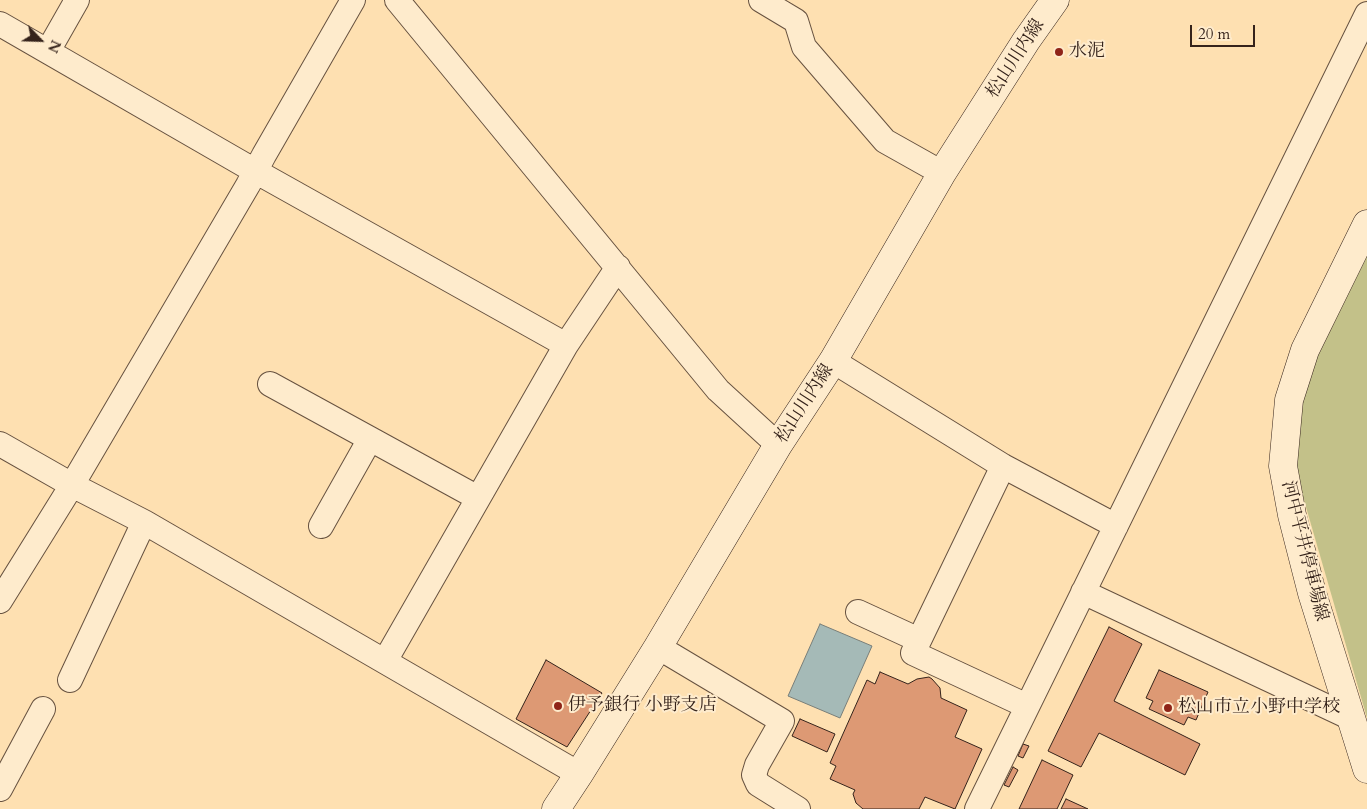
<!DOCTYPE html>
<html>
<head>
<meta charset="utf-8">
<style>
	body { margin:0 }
	#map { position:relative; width:1367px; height:809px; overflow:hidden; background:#fee0b1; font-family:Cardo,serif }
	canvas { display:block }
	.north { position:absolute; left:15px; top:15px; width:50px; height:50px; -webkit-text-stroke:4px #feebcc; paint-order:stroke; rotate:114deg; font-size:14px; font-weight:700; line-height:20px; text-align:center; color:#35231b }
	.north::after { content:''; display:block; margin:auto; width:18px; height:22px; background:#35231b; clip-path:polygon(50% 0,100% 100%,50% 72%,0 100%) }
	.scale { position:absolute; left:1190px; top:25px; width:65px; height:22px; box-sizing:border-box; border:2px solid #35231b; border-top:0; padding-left:6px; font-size:15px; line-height:18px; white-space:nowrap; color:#35231b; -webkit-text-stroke:4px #feebcc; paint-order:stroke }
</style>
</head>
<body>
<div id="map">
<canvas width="1367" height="809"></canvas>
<div class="north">N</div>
<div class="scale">20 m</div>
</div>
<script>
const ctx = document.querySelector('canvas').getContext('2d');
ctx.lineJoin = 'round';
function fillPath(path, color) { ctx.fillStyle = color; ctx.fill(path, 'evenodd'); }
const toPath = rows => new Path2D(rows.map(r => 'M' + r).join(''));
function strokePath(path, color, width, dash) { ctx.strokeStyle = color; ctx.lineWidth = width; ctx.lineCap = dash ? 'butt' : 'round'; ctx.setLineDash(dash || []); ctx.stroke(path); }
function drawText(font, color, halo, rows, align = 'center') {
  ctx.font = font + ' Cardo,"Noto Serif JP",serif'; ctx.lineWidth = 4; ctx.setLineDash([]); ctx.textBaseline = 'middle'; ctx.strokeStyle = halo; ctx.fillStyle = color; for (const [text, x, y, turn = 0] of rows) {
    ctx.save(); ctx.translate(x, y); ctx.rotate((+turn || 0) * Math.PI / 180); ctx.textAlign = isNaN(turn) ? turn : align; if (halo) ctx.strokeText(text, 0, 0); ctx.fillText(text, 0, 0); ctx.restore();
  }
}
const green = toPath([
	[1367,256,1367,718,1295,469,1296,430,1309,374]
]);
const water = toPath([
	[820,624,872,646,840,718,788,696,820,624]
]);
const building = toPath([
	[1109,627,1142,644,1114,701,1200,744,1185,775,1099,733,1081,767,1048,751,1109,627],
	[546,660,602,693,567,747,516,719,546,660],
	[1159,670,1208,692,1196,720,1188,717,1184,725,1149,709,1153,701,1146,698,1159,670],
	[880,672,908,684,917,679,929,677,932,679,940,688,941,698,967,710,955,737,982,749,955,809,925,797,919,809,863,809,856,803,853,794,855,790,830,779,836,766,830,763,867,680,875,684,880,672],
	[800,719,835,734,827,752,792,736,800,719],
	[1023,744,1029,746,1023,758,1018,756,1023,744],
	[1042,760,1073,775,1057,809,1019,809,1042,760],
	[1013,767,1018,770,1009,787,1004,785,1013,767],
	[1066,799,1088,809,1061,809,1066,799]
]);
const street = toPath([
	[397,0,718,390,778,445],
	[761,0,796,21,804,47,885,141,942,173],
	[0,24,255,171,566,345],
	[48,51,77,0],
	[833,361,1003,466,1116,526],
	[270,384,478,498],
	[0,444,72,485,144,522,579,774],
	[1003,466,913,653,1027,706],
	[321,526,370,439],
	[1083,592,1351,718],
	[0,601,72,485,248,185,264,155,353,0],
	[858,612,919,640],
	[658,647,782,721,757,765,754,775,758,784,798,809],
	[385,661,566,345,618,267],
	[70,680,144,522],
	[0,789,43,709],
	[977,809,1367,14]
]);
const secondary = toPath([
	[1367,224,1305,350,1289,400,1283,466,1292,515,1312,593,1367,769],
	[556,809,579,774,658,647,778,445,833,361,942,173,1026,41,1055,0]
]);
const markers = [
	[1059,52,5,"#8f2418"],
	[558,706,5,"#8f2418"],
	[1168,708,5,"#8f2418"]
];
const poiNames = [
	["水泥",1069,52],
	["伊予銀行 小野支店",568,706],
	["松山市立小野中学校",1178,708]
];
const streetNames = [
	["松山川内線",1016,59,-57],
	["松山川内線",805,404,-57],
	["河中平井停車場線",1304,551,76]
];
fillPath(green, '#c3c189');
fillPath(water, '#a5bab7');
strokePath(water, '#787e79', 1);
fillPath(building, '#dd9974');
strokePath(building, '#35231b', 1);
strokePath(street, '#675240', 26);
strokePath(secondary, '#35231b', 29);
strokePath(street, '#feebcc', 24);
strokePath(secondary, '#feebcc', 28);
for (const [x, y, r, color] of markers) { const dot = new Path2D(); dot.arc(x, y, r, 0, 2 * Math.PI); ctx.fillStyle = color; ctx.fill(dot); strokePath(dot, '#feebcc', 2); }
drawText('18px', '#35231b', '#feebcc', poiNames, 'left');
drawText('18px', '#35231b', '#feebcc', streetNames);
</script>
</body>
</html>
